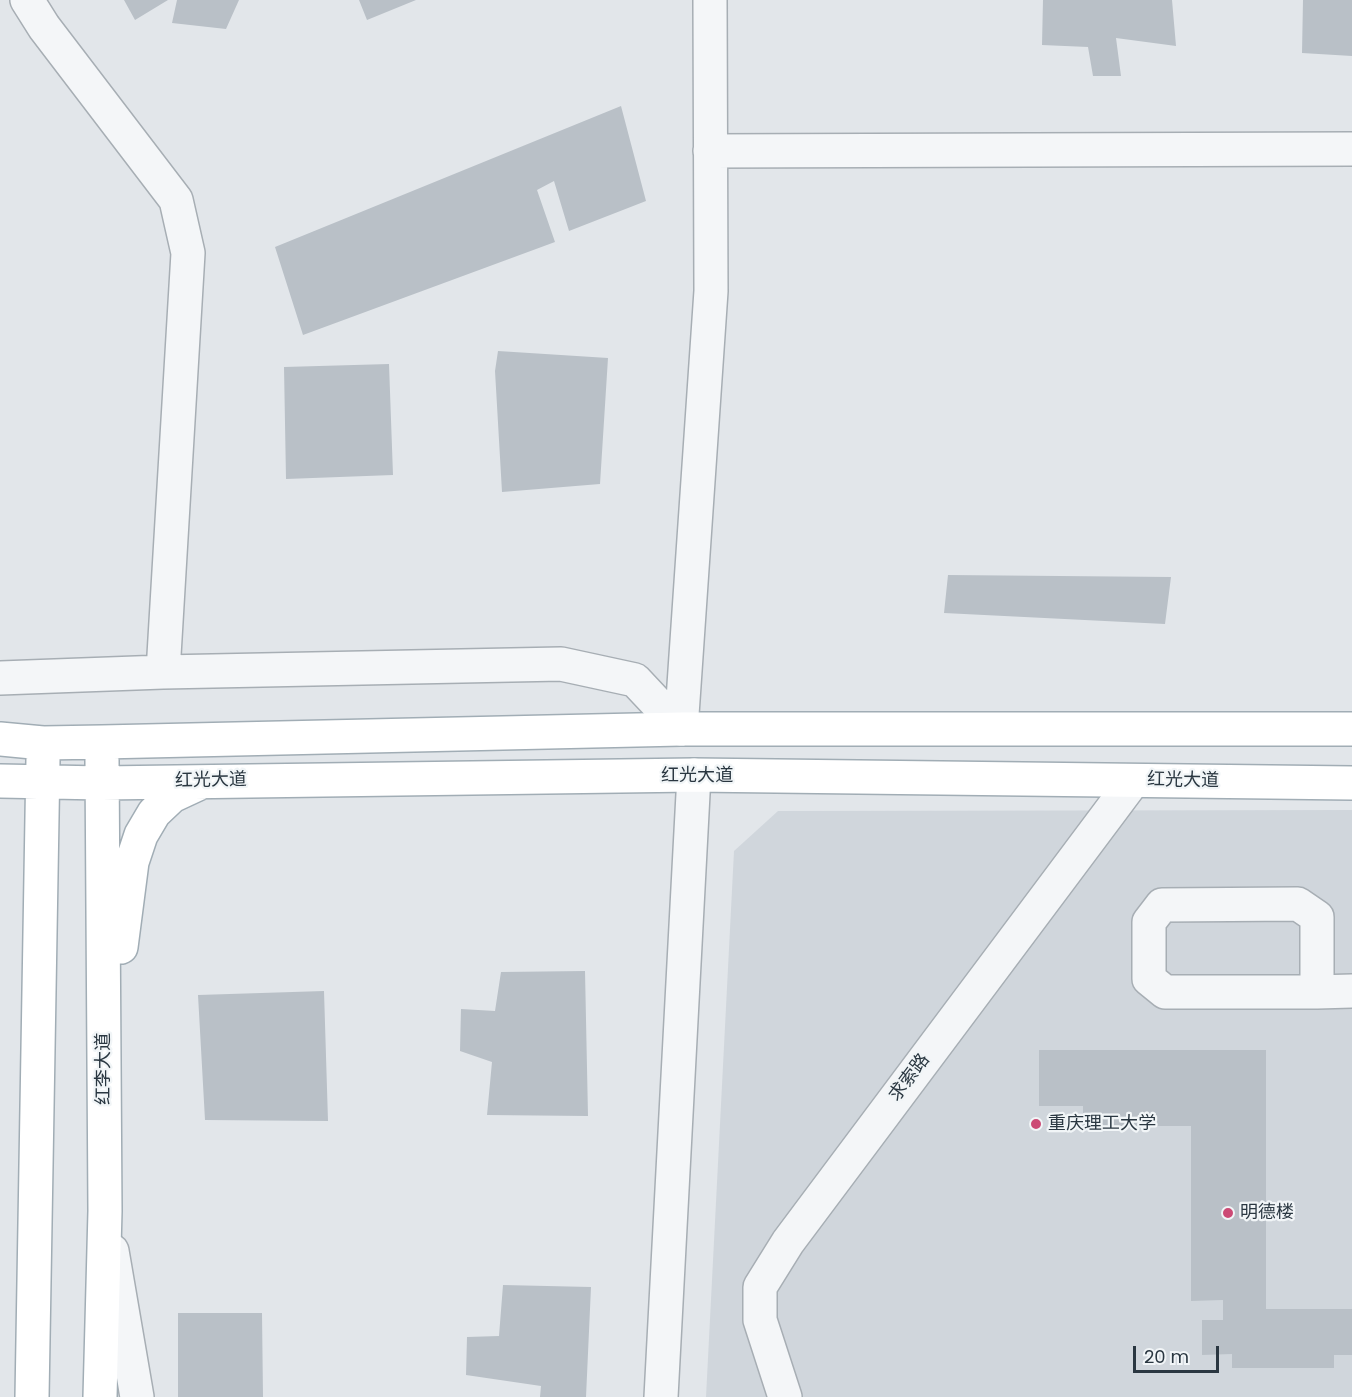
<!DOCTYPE html>
<html>
<head>
<meta charset="utf-8">
<style>
	body { margin:0 }
	#map { position:relative; width:1352px; height:1397px; overflow:hidden; background:#e2e6ea; font-family:Poppins,sans-serif }
	canvas { display:block }
	.scale { position:absolute; left:1133px; top:1346px; width:86px; height:27px; box-sizing:border-box; border:3px solid #2a3741; border-top:0; padding-left:8px; font-size:18px; line-height:21px; white-space:nowrap; color:#2a3741; -webkit-text-stroke:4px #f1f5f7; paint-order:stroke }
</style>
</head>
<body>
<div id="map">
<canvas width="1352" height="1397"></canvas>
<div class="scale">20 m</div>
</div>
<script>
const ctx = document.querySelector('canvas').getContext('2d');
ctx.lineJoin = 'round';
function fillPath(path, color) { ctx.fillStyle = color; ctx.fill(path, 'evenodd'); }
const toPath = rows => new Path2D(rows.map(r => 'M' + r).join(''));
function strokePath(path, color, width, dash) { ctx.strokeStyle = color; ctx.lineWidth = width; ctx.lineCap = dash ? 'butt' : 'round'; ctx.setLineDash(dash || []); ctx.stroke(path); }
function drawText(font, color, halo, rows, align = 'center') {
  ctx.font = font + ' Poppins,"Noto Sans SC",sans-serif'; ctx.lineWidth = 4.5; ctx.setLineDash([]); ctx.textBaseline = 'middle'; ctx.strokeStyle = halo; ctx.fillStyle = color; for (const [text, x, y, turn = 0] of rows) {
    ctx.save(); ctx.translate(x, y); ctx.rotate((+turn || 0) * Math.PI / 180); ctx.textAlign = isNaN(turn) ? turn : align; if (halo) ctx.strokeText(text, 0, 0); ctx.fillText(text, 0, 0); ctx.restore();
  }
}
const built = toPath([
	[1352,810,1352,1397,706,1397,734,851,778,811]
]);
const building = toPath([
	[124,0,168,0,135,20],
	[177,0,239,0,226,29,172,23],
	[359,0,416,0,367,20],
	[1043,0,1172,0,1176,46,1116,38,1121,76,1093,76,1088,47,1042,45],
	[1303,0,1352,0,1352,56,1302,53],
	[621,106,646,201,569,231,554,181,537,190,555,242,303,335,275,247],
	[498,351,608,358,600,484,502,492,495,371],
	[389,364,393,475,286,479,284,367],
	[948,575,1171,577,1165,624,944,613],
	[585,971,588,1116,487,1115,492,1062,460,1051,461,1009,495,1011,501,972],
	[324,991,328,1121,205,1120,198,995],
	[1039,1050,1266,1050,1266,1309,1352,1309,1352,1355,1334,1355,1334,1368,1232,1368,1232,1354,1202,1355,1202,1320,1223,1320,1223,1300,1191,1301,1191,1126,1083,1126,1083,1106,1039,1106],
	[503,1285,591,1287,586,1397,540,1397,541,1386,466,1375,467,1337,499,1336],
	[178,1313,262,1313,263,1397,178,1397]
]);
const minor = toPath([
	[27,0,44,27,176,200,188,253,163,672],
	[710,151,1352,149],
	[0,678,163,672,561,664,635,680,681,729],
	[681,729,711,291,710,0],
	[1317,992,1317,917,1298,904,1162,905,1149,922,1149,979,1165,992,1317,992,1352,991],
	[112,1251,137,1397],
	[661,1397,694,775],
	[785,1397,760,1320,760,1287,788,1242,1133,781]
]);
const major = toPath([
	[0,739,43,743,102,742,681,729,1352,729],
	[0,781,102,783,694,775,1352,783],
	[121,947,132,862,141,835,154,813,172,796,202,782],
	[32,1397,43,759],
	[100,1397,105,1211,102,760]
]);
const markers = [
	[1036,1124,6,"#cc4a75"],
	[1228,1213,6,"#cc4a75"]
];
const streetNames = [
	["红光大道",697,776],
	["红光大道",211,781,-1],
	["红光大道",1183,781,1],
	["红李大道",104,1069,-90],
	["求索路",910,1078,-53]
];
const poiNames = [
	["重庆理工大学",1048,1124],
	["明德楼",1240,1213]
];
fillPath(built, '#d0d6dc');
fillPath(building, '#b9c0c7');
strokePath(minor, '#a7aeb4', 36);
strokePath(major, '#a1adb5', 36);
strokePath(minor, '#f4f6f8', 33);
strokePath(major, '#fff', 33);
for (const [x, y, r, color] of markers) { const dot = new Path2D(); dot.arc(x, y, r, 0, 2 * Math.PI); ctx.fillStyle = color; ctx.fill(dot); strokePath(dot, '#f1f5f7', 2); }
drawText('18px', '#2a3741', '#f1f5f7', streetNames);
drawText('18px', '#2a3741', '#f1f5f7', poiNames, 'left');
</script>
</body>
</html>
